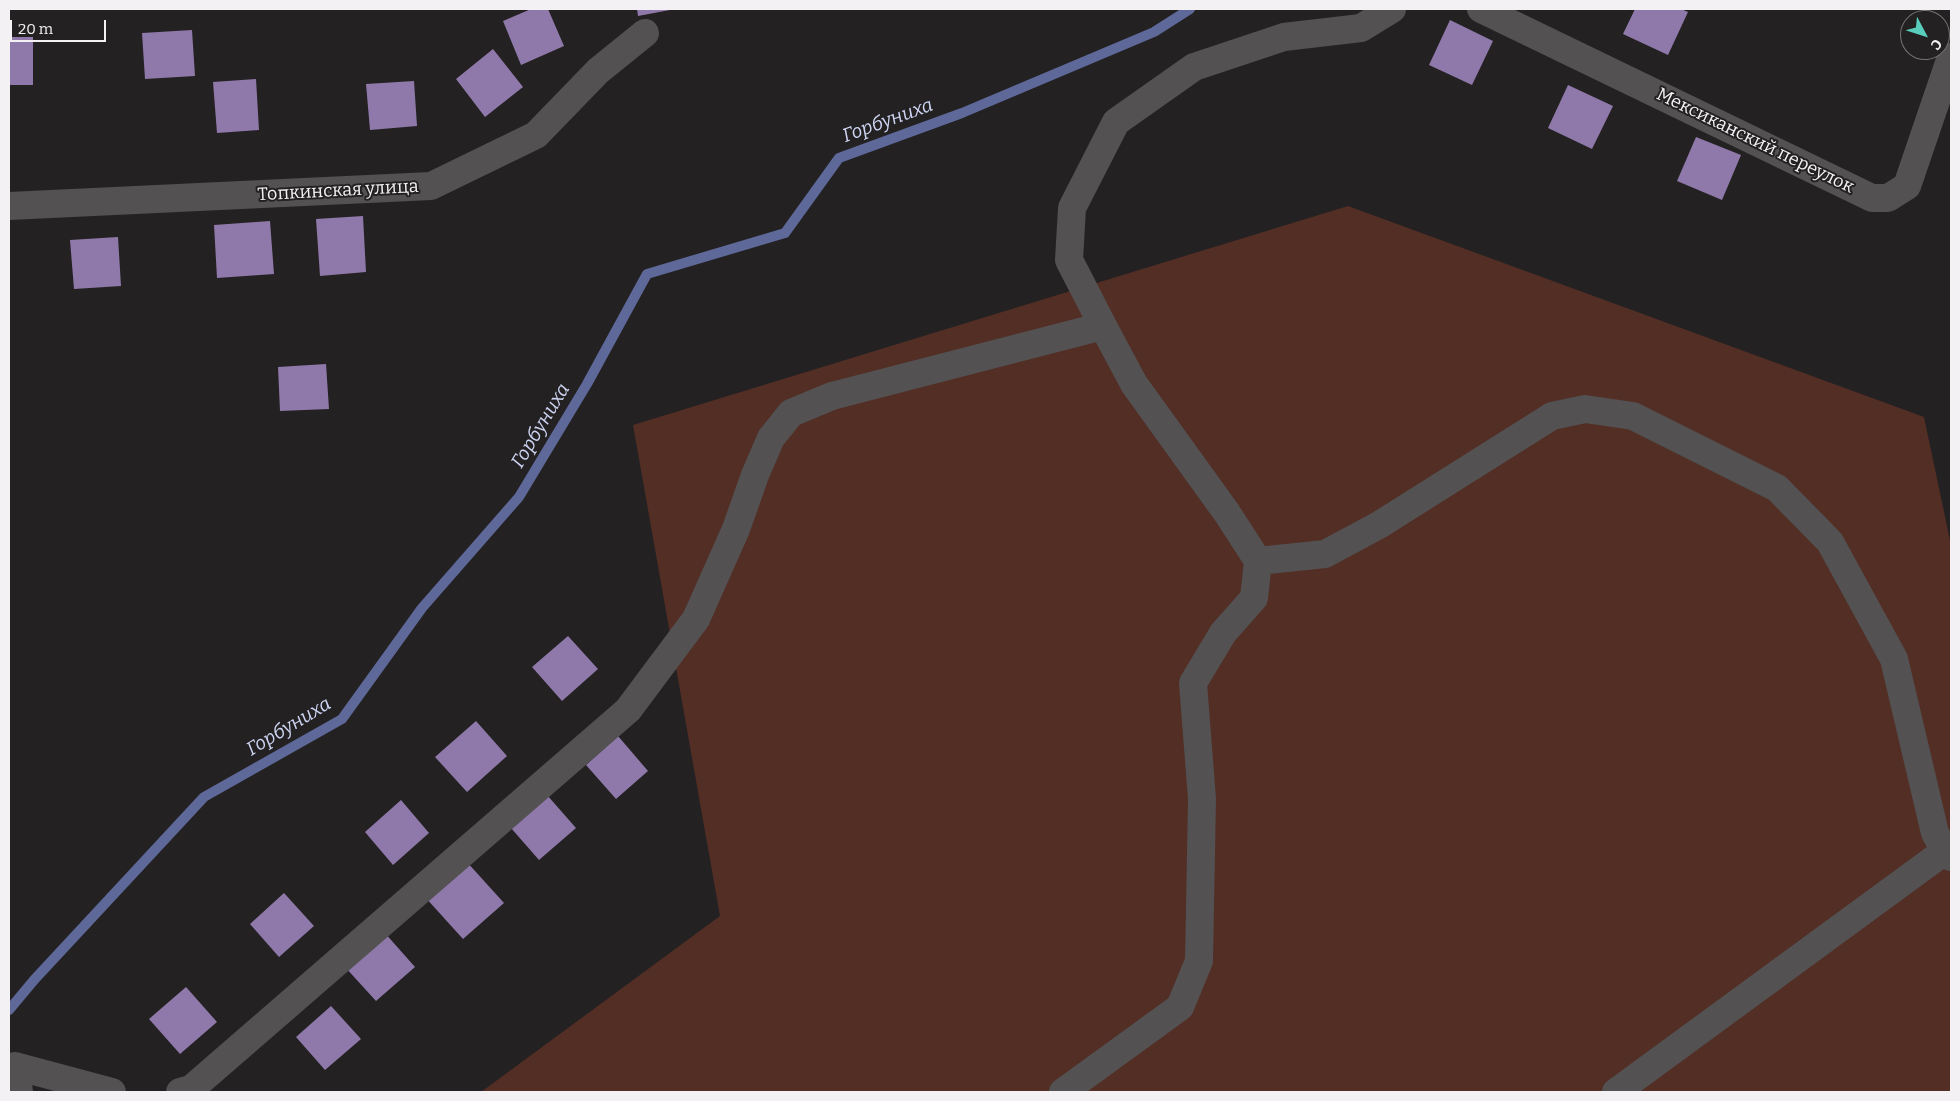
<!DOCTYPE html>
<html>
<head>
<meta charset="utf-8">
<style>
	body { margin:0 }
	#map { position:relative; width:1960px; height:1101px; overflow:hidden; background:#242123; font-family:Bitter,serif }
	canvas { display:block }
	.frame { position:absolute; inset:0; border:10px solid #f3f1f3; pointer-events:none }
	.north { position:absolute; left:1900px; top:10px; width:50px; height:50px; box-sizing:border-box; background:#242123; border:1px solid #777476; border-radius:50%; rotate:130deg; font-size:14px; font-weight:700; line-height:20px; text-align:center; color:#f3f1f3 }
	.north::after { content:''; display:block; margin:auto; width:18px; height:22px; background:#5acebd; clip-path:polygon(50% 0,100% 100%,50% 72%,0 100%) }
	.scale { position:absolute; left:10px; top:20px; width:96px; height:22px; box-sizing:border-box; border:2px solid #f3f1f3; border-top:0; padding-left:6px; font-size:15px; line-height:18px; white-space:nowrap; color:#f3f1f3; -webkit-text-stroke:4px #242123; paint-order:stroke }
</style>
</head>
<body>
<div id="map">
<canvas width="1960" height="1101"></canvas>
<div class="frame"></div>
<div class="north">С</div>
<div class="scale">20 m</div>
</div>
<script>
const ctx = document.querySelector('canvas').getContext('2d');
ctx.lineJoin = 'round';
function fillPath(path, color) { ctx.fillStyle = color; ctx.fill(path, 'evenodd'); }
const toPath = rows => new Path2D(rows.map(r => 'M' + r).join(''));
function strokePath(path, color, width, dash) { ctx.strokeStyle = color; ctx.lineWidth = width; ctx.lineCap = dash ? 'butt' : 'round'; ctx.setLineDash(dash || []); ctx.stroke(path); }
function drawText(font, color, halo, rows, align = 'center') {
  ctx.font = font + ' Bitter,serif'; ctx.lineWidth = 4; ctx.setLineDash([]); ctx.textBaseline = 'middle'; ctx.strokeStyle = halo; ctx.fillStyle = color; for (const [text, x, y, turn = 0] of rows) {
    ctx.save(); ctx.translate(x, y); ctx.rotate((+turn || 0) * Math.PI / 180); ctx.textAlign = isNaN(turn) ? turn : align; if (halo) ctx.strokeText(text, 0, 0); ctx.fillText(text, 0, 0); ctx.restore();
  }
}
const green = toPath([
	[1348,206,1924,417,1951,545,1951,1092,481,1092,720,916,633,425]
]);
const stream = toPath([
	[9,1010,34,980,204,797,342,719,422,608,519,497,587,384,647,274,785,233,839,158,962,113,1154,32,1190,9]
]);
const building = toPath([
	[531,9,548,9,564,46,521,65,503,21],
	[637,9,670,9,670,10,638,16],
	[1635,9,1681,9,1688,12,1668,55,1623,34],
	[1450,20,1493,41,1472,85,1429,65],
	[192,30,195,76,145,79,142,33],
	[9,37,33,37,33,85,9,85],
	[493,49,523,87,485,117,456,79],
	[256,79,259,130,217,133,213,82],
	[414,81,417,126,370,130,366,84],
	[1568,85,1613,106,1592,149,1548,128],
	[1696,137,1741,155,1722,200,1677,181],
	[363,216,366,272,320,276,316,219],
	[270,221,274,274,217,278,214,225],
	[118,237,121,286,74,289,70,240],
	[326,364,329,409,280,411,278,367],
	[568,636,598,669,562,701,532,667],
	[476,721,507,756,467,792,435,757],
	[618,736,648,771,616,799,586,765],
	[547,795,576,828,539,860,511,828],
	[401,800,429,833,393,865,365,832],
	[466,861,504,903,463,939,425,897],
	[284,893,314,926,279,957,250,924],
	[384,932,415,967,376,1001,345,967],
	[186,987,217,1022,180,1054,149,1019],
	[331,1006,361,1039,325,1070,296,1037]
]);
const minor = toPath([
	[1481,9,1872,198,1888,198,1907,186,1951,57],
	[9,206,431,186,536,135,598,71,645,33],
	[1258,561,1325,554,1379,525,1552,416,1585,409,1633,416,1777,488,1830,542,1894,659,1935,833,1945,851,1951,857],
	[15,1066,19,1092],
	[9,1067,15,1066,112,1092],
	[180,1092,191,1089,628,710,696,619,736,529,755,475,771,438,791,413,832,396,1103,326],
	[1063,1092,1180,1007,1199,961,1202,799,1193,683,1223,633,1254,598,1258,561,1227,513,1134,384,1103,326,1069,260,1072,208,1116,122,1194,67,1284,37,1361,28,1392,9],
	[1616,1092,1945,851]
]);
const streetNames = [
	["Мексиканский переулок",1755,141,26],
	["Топкинская улица",338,191,-3]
];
const waterNames = [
	["Горбуниха",888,121,-20],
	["Горбуниха",541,426,-59],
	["Горбуниха",289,727,-31]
];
fillPath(green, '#522e25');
strokePath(stream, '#5e6999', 10);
fillPath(building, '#8f79aa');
strokePath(minor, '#535152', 28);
drawText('18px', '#f3f1f3', '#242123', streetNames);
drawText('italic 19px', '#cdd5f3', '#242123', waterNames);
</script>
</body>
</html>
